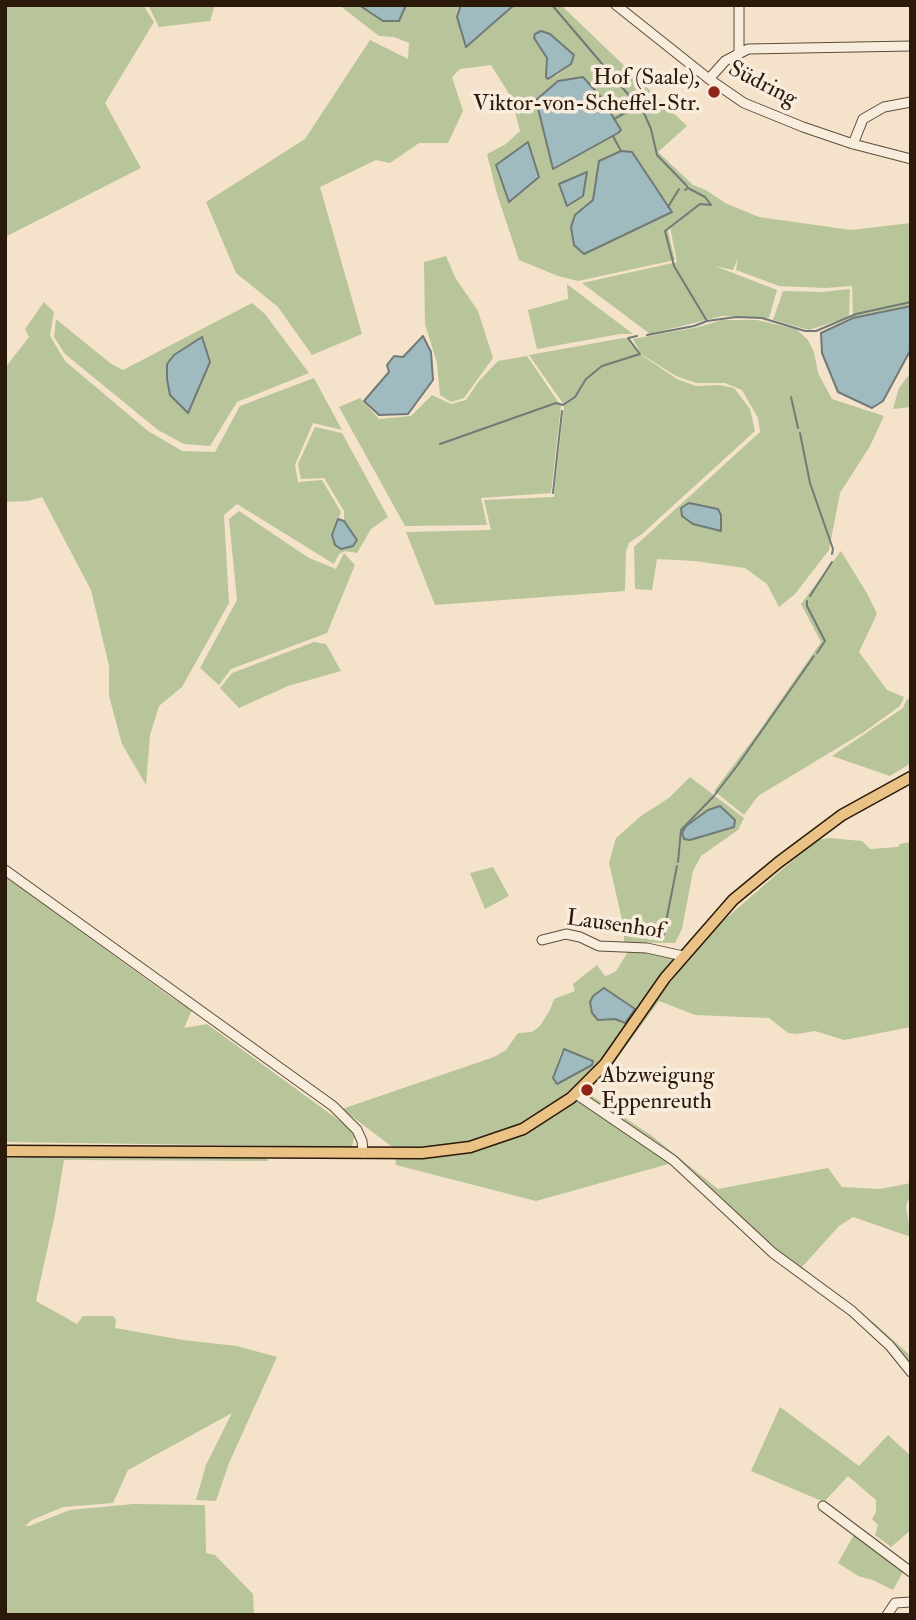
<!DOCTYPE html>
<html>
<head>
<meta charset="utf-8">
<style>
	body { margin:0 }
	#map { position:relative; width:916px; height:1620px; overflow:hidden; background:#f4e3ca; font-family:"IM FELL Double Pica",serif }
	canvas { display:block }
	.frame { position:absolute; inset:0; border:7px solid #2b1909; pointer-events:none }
</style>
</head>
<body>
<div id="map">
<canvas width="916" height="1620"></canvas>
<div class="frame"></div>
</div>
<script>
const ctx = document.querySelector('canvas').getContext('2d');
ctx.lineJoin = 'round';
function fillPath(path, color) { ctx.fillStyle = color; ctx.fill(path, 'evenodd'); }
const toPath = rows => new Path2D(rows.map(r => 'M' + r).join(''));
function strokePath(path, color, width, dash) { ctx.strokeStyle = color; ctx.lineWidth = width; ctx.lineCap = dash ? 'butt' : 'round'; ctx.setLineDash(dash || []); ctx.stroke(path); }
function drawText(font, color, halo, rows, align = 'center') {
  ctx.font = font + ' "IM FELL Double Pica",serif'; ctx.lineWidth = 7; ctx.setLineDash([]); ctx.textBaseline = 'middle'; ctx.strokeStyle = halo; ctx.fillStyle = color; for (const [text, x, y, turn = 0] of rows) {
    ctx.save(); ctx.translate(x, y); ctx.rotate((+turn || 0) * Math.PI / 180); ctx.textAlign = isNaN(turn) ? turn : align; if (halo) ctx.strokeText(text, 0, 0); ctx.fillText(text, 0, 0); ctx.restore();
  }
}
const green = toPath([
	[5,5,143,5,154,22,105,103,141,168,5,237],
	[148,5,215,5,210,21,159,27],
	[339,5,359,5,383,21,399,21,406,5,461,5,457,17,466,47,514,5,561,5,687,126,658,152,693,185,706,190,725,203,759,217,851,230,911,223,911,306,853,318,852,286,826,288,779,286,736,270,738,258,733,270,715,266,777,290,769,318,722,316,650,334,582,283,677,262,670,227,668,231,675,260,578,281,558,276,519,260,497,194,487,154,506,144,520,131,511,97,491,65,460,69,452,77,463,111,448,143,419,143,390,163,376,160,320,187,362,334,312,355,278,307,236,273,206,202,305,139,370,40,408,59,409,43,394,37,379,36],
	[550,34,574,55,571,64,556,76,547,64,547,58,542,51],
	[601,97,621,130,553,169,536,100],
	[446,256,456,279,478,311,493,358,464,398,451,402,440,395,437,363,425,324,424,262],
	[567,284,592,303,633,334,620,334,537,349,528,310,568,299],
	[850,289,849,317,809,330,773,320,783,291,822,292],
	[44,302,54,312,50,336,65,361,148,431,182,451,215,452,240,406,314,378,342,430,313,423,295,465,298,482,322,480,341,512,332,535,357,539,344,521,344,511,324,478,301,479,298,464,315,427,342,433,388,517,371,529,357,553,345,551,339,554,334,564,237,504,224,515,229,603,182,687,159,706,150,735,146,785,122,744,109,696,109,666,91,590,42,497,28,501,5,502,5,368,29,337,25,329],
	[252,303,265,314,309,373,237,402,210,446,184,444,158,430,65,354,54,337,56,319,110,363,123,370],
	[722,320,757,320,796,329,808,340,814,352,818,373,832,399,884,416,870,446,840,493,829,550,795,594,779,607,767,584,745,568,695,561,657,559,652,590,635,589,634,547,760,432,758,418,742,390,725,383,696,383,676,376,641,354,633,339,699,327],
	[623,338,628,338,640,354,677,379,696,386,719,385,734,388,750,409,755,431,643,533,629,543,626,551,625,591,435,605,406,532,491,530,484,500,554,497,564,405,529,355],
	[527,356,561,406,551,493,481,498,487,525,405,526,339,407,360,398,379,419,411,416,432,395,451,404,466,400,479,381,498,361],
	[911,372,911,407,893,409,899,388],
	[239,511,309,558,336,569,344,553,355,565,327,633,231,669,219,685,200,668,237,600,229,519],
	[841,551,868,595,877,614,859,652,887,690,904,697,900,706,864,732,758,796,744,815,714,791,757,734,821,642,801,604],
	[314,642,326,644,341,671,288,686,239,708,220,688,232,673],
	[907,699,911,700,911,763,890,776,832,756,903,708],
	[690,777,744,818,738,830,701,856,693,871,682,929,675,943,624,942,624,928,609,863,616,838,641,816,669,798],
	[829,838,862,841,870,849,898,847,900,844,911,842,911,1027,844,1040,815,1031,797,1034,788,1033,769,1018,695,1015,659,1001,613,1064,590,1090,589,1094,652,1136,718,1189,828,1168,842,1187,880,1189,911,1183,911,1193,906,1206,911,1237,853,1217,839,1226,802,1267,873,1322,911,1356,911,1365,904,1357,770,1249,666,1151,587,1095,590,1085,708,934,816,840],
	[493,867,509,896,485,909,470,873],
	[5,876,172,998,192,1010,184,1028,207,1024,355,1132,352,1147,5,1142],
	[629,950,671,955,673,959,595,1068,555,1104,534,1118,508,1130,468,1143,431,1149,395,1149,342,1109,494,1057,506,1050,518,1033,532,1032,540,1026,550,1010,554,999,575,991,573,984,597,965,605,976,609,975,616,971],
	[604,988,606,988,623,1024,615,1019,598,1020,592,1013,590,1002,593,996],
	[566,1049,588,1058,593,1061,592,1065,572,1077,554,1082,553,1078,560,1055,562,1050],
	[573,1100,578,1100,672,1163,536,1201,396,1165,395,1156,493,1143],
	[56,1156,246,1156,267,1159,268,1161,64,1160,55,1214,36,1301,77,1324,83,1316,113,1316,116,1320,115,1328,183,1340,237,1346,277,1357,229,1463,216,1501,196,1500,206,1465,232,1413,128,1470,113,1503,63,1507,32,1520,25,1526,29,1526,70,1510,133,1504,205,1505,206,1553,215,1555,253,1594,254,1615,5,1615,5,1158],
	[780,1407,859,1466,888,1435,911,1456,911,1530,891,1547,875,1535,878,1525,872,1519,876,1512,876,1500,848,1476,824,1502,751,1471],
	[855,1533,904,1570,893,1590,873,1580,858,1576,838,1563]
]);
const water = toPath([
	[359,5,406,5,399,21,383,21,359,5],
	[461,5,514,5,466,47,457,17,461,5],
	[541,31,550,34,574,55,571,64,548,79,546,77,547,58,534,38,535,34,541,31],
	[583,77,601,97,621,130,618,133,553,169,536,100,558,81,583,77],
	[528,142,539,177,509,202,496,165,528,142],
	[621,151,632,152,672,212,584,254,574,245,571,227,575,215,593,200,599,161,621,151],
	[587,172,583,196,567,206,559,184,587,172],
	[911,306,911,349,883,401,872,408,838,392,822,353,821,333,853,318,911,306],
	[423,336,431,352,433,380,408,414,379,415,364,401,389,372,387,365,394,356,403,357,423,336],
	[202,337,210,362,188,413,170,395,167,379,167,364,174,355,202,337],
	[689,503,718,509,721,515,721,531,693,524,682,516,681,508,689,503],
	[338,519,344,521,357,540,353,546,341,549,335,545,332,535,338,519],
	[720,806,735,820,734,827,690,840,684,839,682,833,686,826,708,810,720,806],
	[604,988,635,1009,625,1023,615,1019,598,1020,592,1013,590,1002,593,996,604,988],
	[564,1049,593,1061,592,1065,557,1084,553,1078,564,1049]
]);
const stream = toPath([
	[552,5,644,113,651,129,657,155,686,185,688,188,685,190],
	[629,109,635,104],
	[614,119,625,113],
	[613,136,621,151],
	[688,188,705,197,711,205,700,204,665,231,674,266,707,321,736,317,762,318,805,331,816,331,856,314,911,302],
	[668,207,679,189],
	[647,335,694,326,707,321],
	[791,397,798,428],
	[800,433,810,483,833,549,832,554],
	[440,444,556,403,563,405,575,397,586,379,602,366,640,354,628,338,637,336],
	[553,493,562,411],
	[810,596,832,562],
	[807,601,807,606,825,641,817,653],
	[678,862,681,830,713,797,737,766,814,656],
	[663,937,677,866]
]);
const minor = toPath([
	[616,5,709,79,744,103,803,127,853,144,911,159],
	[739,53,739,5],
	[709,79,725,61,748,49,911,46],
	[853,144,863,119,884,107,911,102],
	[5,870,333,1106,357,1130,362,1141,363,1153],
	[542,940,566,934,580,937,599,946,647,948,683,956],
	[576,1094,673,1160,773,1253,852,1311,890,1346,911,1372],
	[823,1506,911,1572],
	[887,1615,895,1603,911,1602]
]);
const major = toPath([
	[5,1151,422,1153,470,1147,523,1129,571,1098,605,1064,665,978,733,900,779,862,842,815,911,777]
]);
const markers = [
	[714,92,7,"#8f2418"],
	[587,1090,7,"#8f2418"]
];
const poiNames = [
	["Hof (Saale),",700,79],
	["Viktor-von-Scheffel-Str.",700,105],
	["Abzweigung",601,1077,"left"],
	["Eppenreuth",601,1103,"left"]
];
const streetNames = [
	["Südring",762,85,27],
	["Lausenhof",615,926,8]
];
fillPath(green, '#b8c49a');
fillPath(water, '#a0bbc0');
strokePath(water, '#717a77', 2);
strokePath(stream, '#717a77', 2);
strokePath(minor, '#5d4c39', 11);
strokePath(major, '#2b1909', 13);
strokePath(minor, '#f8eddd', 9);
strokePath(major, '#eac285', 10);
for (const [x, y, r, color] of markers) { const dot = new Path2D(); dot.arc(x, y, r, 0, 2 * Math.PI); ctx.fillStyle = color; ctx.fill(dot); strokePath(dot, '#f8eddd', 2.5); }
drawText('23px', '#2b1909', '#f8eddd', poiNames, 'right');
drawText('23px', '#2b1909', '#f8eddd', streetNames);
</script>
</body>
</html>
